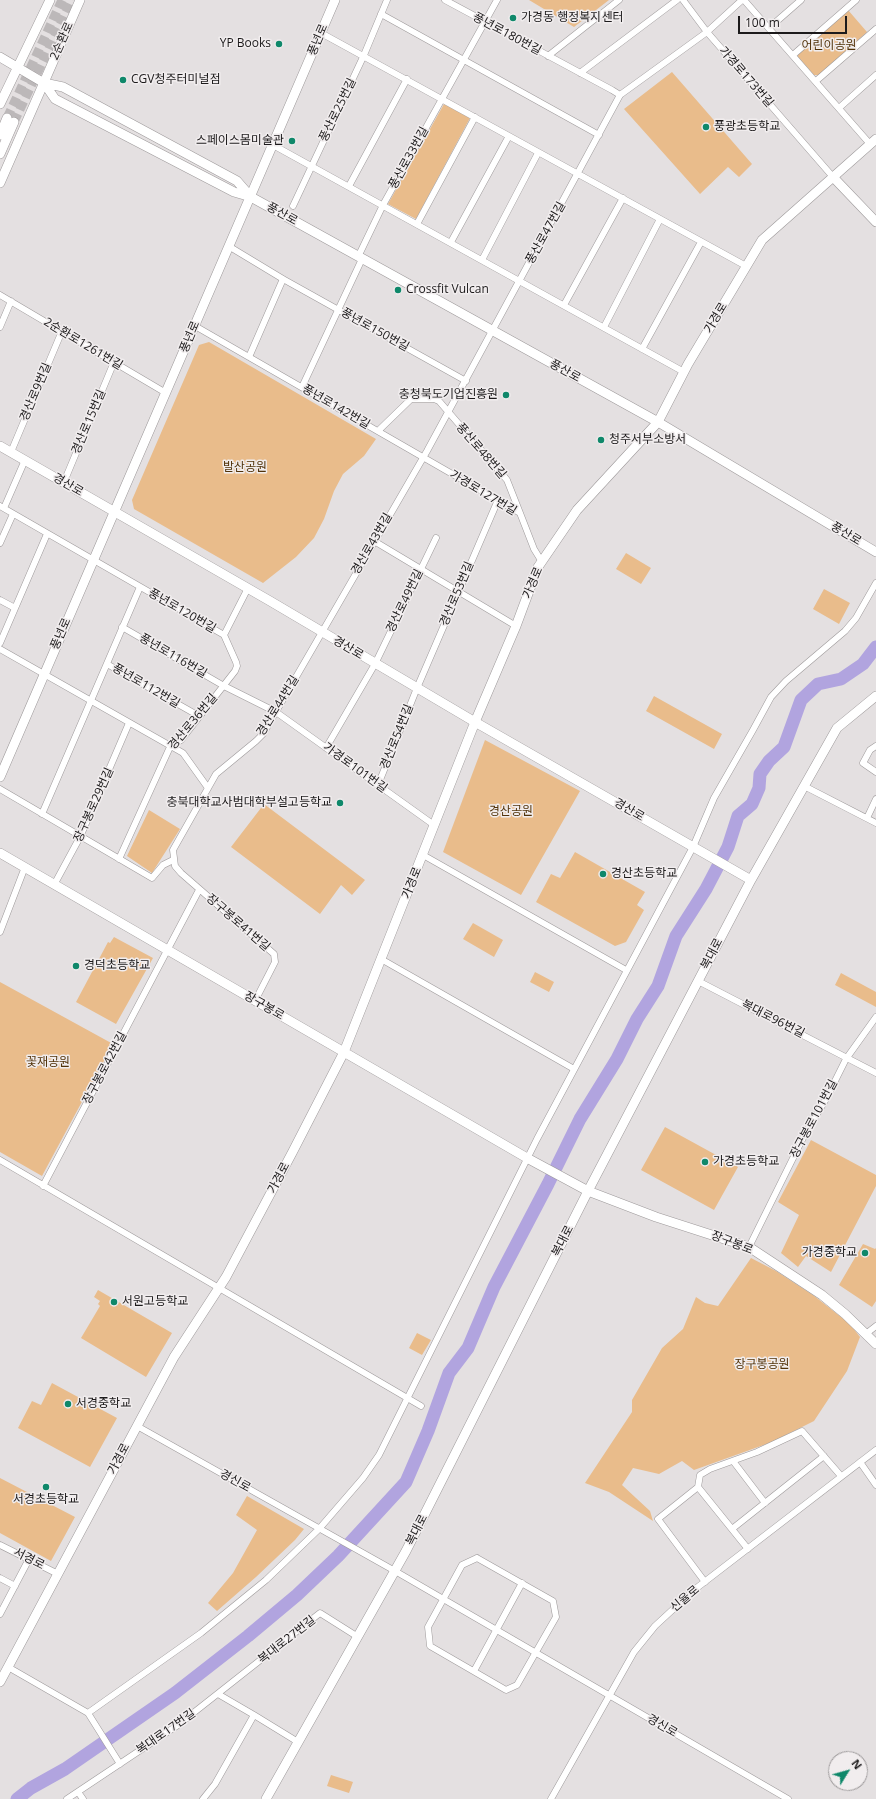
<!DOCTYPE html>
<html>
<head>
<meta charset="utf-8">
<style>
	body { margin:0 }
	#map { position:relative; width:876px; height:1799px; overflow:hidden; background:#e4e0e1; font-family:"Open Sans",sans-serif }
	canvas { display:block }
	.north { position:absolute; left:828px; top:1751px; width:40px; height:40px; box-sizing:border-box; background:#f1edee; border:1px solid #9c999a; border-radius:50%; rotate:53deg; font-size:11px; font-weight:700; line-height:16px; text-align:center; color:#1c1a1b }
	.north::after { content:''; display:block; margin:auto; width:14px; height:18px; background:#0f886a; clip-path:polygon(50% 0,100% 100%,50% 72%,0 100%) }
	.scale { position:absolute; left:738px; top:16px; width:109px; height:18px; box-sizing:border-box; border:2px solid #1c1a1b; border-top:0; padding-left:5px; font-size:12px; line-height:14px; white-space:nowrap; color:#1c1a1b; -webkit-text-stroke:3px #f1edee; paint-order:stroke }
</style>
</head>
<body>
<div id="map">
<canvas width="876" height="1799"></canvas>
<div class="north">N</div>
<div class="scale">100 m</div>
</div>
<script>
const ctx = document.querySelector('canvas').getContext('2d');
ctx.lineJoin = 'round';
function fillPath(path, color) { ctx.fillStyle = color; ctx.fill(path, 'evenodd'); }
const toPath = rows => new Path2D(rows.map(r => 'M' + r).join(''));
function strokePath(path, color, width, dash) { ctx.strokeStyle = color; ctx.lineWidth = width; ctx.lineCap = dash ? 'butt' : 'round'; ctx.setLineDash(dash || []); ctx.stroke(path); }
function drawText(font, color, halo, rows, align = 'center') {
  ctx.font = font + ' "Open Sans","Noto Sans KR",sans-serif'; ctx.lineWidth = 3; ctx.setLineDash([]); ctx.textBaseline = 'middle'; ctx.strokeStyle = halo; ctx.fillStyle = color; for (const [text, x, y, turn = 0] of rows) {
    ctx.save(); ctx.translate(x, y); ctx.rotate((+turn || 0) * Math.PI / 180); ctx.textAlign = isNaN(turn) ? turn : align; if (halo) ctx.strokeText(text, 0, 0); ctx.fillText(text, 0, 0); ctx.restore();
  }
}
const green = toPath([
	[529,0,609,0,574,27],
	[848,10,867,32,819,75,814,75,798,57,798,53],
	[672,72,752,164,739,177,728,167,700,194,624,109],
	[444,104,470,118,416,219,388,204],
	[209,342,376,439,364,456,343,474,334,491,324,519,314,538,296,557,263,583,134,509,132,500,199,345],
	[626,553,651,568,641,584,616,569],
	[824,589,850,603,839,624,813,609],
	[654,696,722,734,714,749,646,711],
	[485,740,580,791,521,895,443,852],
	[264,804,365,880,352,895,341,885,320,914,231,847],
	[149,810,180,829,152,873,127,856],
	[575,852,645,892,637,905,644,910,626,942,615,946,536,902,551,874,560,878],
	[473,923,503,940,494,957,463,939],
	[114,937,153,958,116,1024,76,1002,108,942,110,943],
	[535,972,554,982,549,992,530,982],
	[841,973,876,992,876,1007,835,985],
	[0,982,113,1044,42,1176,0,1152],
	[665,1127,738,1167,714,1210,641,1170],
	[811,1140,876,1175,876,1186,831,1272,806,1256,798,1267,781,1253,799,1215,778,1202],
	[863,1244,875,1249,876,1248,876,1301,872,1307,839,1285],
	[751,1258,776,1271,813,1295,850,1324,860,1337,847,1371,814,1421,772,1442,694,1470,682,1461,659,1474,633,1468,622,1485,650,1511,653,1521,609,1492,585,1483,632,1412,632,1400,662,1348,683,1329,696,1297,705,1303,718,1306],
	[98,1290,172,1333,146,1377,81,1338,100,1306,98,1304,100,1301,94,1297],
	[417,1333,431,1340,422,1355,409,1348],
	[52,1383,117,1418,90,1467,18,1428,32,1401,41,1405],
	[0,1478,75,1517,51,1561,0,1533],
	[247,1496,304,1529,295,1540,256,1577,217,1611,208,1603,233,1573,257,1530,236,1515],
	[331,1775,353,1782,349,1793,327,1786]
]);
const river = toPath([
	[17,1799,31,1788,65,1769,175,1693,248,1636,297,1595,338,1556,406,1482,428,1431,449,1373,468,1348,494,1287,548,1184,580,1119,617,1059,637,1019,658,986,676,936,706,889,728,847,738,816,752,804,759,788,760,774,769,761,784,747,801,700,818,684,841,679,863,664,876,647]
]);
const secondaryTunnel = toPath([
	[7,118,62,0],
	[14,122,72,0]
]);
const street = toPath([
	[445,0,612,90,620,95],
	[683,0,707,32,833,177],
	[744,0,870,144],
	[381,14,599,135],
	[769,28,801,0],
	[321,33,746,266],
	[793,55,856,0],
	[548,56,619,0],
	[580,73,677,0],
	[816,81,876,29],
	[839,108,876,75],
	[273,145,684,372],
	[349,186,407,79],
	[293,206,364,55,387,0],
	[417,224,475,117],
	[451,242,509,136],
	[230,247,283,279,466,381],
	[358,257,383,205,497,0],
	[482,260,538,153],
	[0,295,166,393],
	[564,305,623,198],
	[195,326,520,513,534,549,542,562],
	[0,327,11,301],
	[604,327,660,219],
	[642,349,701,242],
	[249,357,283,279],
	[302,387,362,259],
	[378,431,411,399,434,399,439,401,507,480,520,513],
	[11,452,62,331],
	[64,482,114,362],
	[0,506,224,635],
	[4,508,25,460],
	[374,541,516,626],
	[0,543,13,514],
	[0,600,15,608],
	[122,627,224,686,276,712,434,825],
	[0,643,47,534],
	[0,649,183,753,208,788],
	[107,664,199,716],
	[876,746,870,750,863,763,876,772],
	[326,748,375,664,436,538],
	[378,785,417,688,498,500],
	[804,786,876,823],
	[0,789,152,878,163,865,173,860],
	[42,814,140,587],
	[867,818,876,799],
	[423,855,626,970],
	[119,859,170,747,181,740,235,671,237,666,236,662,224,635,248,588],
	[54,885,80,837,129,723],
	[0,932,25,867],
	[381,959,574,1069],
	[698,981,876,1073],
	[255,1001,275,962,274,954,181,873,175,866,173,850,216,774,256,741,263,734,270,722,427,451,620,95,707,32,742,0],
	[0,1160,421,1406],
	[43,1186,199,890],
	[749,1247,804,1136,826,1099,846,1059,876,1017],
	[867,1333,876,1326],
	[137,1426,395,1571,788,1799],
	[733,1461,765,1503],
	[860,1462,876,1485],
	[698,1487,658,1519,705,1582],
	[732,1529,824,1456],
	[0,1545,58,1574],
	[748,1549,698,1487,700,1475,710,1469,757,1452,802,1431,841,1476],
	[477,1558,553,1601,556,1617,517,1685,506,1690,430,1646,428,1627,462,1565,477,1558],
	[0,1578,15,1586],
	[0,1614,29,1559],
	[8,1667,88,1713,120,1764],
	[474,1671,522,1583],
	[88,1713,201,1633,266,1580,319,1529,363,1478,379,1455,537,1139,693,847,714,798,753,730,771,697,786,681,845,631,856,618,876,583],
	[254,1715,298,1742],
	[78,1792,83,1799],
	[67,1799,178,1725,320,1613,358,1637],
	[203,1799,215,1784,254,1715,218,1694],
	[551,1799,634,1652,655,1626,694,1590,876,1450]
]);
const secondary = toPath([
	[0,57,44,83,63,87,237,181,250,196],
	[44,83,55,99,234,192,251,197,658,422,876,552],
	[0,104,50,0],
	[0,135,7,118],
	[0,154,14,122],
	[833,177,876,222],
	[0,183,80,0],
	[0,446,270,601,475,722,751,880],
	[0,777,335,0],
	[0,853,527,1158,588,1191,656,1217,749,1247,822,1295,845,1314,876,1344],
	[0,1682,174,1357,226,1277,292,1153,344,1052,475,722,516,626,538,567,577,510,658,422,688,364,762,240,876,139],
	[266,1799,406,1551,588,1191,751,880,837,728,876,696]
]);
const markers = [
	[513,18,4,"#0f886a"],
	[279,44,4,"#0f886a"],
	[123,80,4,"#0f886a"],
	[706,127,4,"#0f886a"],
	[292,141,4,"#0f886a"],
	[398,290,4,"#0f886a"],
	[506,395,4,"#0f886a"],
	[601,440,4,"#0f886a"],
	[340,803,4,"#0f886a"],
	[603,874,4,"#0f886a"],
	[76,966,4,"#0f886a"],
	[705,1162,4,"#0f886a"],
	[865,1253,4,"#0f886a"],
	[114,1302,4,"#0f886a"],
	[68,1404,4,"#0f886a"],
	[46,1487,4,"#0f886a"]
];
const poiNames = [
	["가경동 행정복지센터",521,18],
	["YP Books",271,44,"right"],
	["CGV청주터미널점",131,80],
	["풍광초등학교",714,127],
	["스페이스몸미술관",284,141,"right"],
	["Crossfit Vulcan",406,290],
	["충청북도기업진흥원",498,395,"right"],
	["청주서부소방서",609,440],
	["충북대학교사범대학부설고등학교",332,803,"right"],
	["경산초등학교",611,874],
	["경덕초등학교",84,966],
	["가경초등학교",713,1162],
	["가경중학교",857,1253,"right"],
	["서원고등학교",122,1302],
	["서경중학교",76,1404],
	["서경초등학교",46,1500,"center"]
];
const streetNames = [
	["풍년로180번길",507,34,28],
	["풍년로",318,40,-67],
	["2순환로",62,41,-66],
	["가경로173번길",746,77,49],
	["풍산로25번길",338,110,-64],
	["풍산로33번길",409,158,-61],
	["풍산로",282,214,29],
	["풍산로47번길",546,233,-61],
	["가경로",716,318,-59],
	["풍년로150번길",375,330,29],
	["풍년로",190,337,-67],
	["2순환로1261번길",83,344,31],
	["풍산로",565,371,29],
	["경산로9번길",36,392,-67],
	["풍년로142번길",336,407,30],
	["경산로15번길",89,422,-67],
	["풍산로48번길",481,451,49],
	["경산로",68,485,30],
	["가경로127번길",483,493,31],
	["풍산로",846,534,31],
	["경산로43번길",372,544,-60],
	["가경로",533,583,-67],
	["경산로53번길",457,594,-67],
	["경산로49번길",405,601,-64],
	["풍년로120번길",182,611,30],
	["풍년로",61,634,-66],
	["경산로",348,648,31],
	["풍년로116번길",173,656,30],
	["풍년로112번길",146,686,30],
	["경산로44번길",278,706,-58],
	["경산로36번길",193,722,-50],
	["경산로54번길",397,737,-68],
	["가경로101번길",355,768,36],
	["장구봉로29번길",94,805,-66],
	["경산로",629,810,30],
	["가경로",412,883,-68],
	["장구봉로41번길",238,923,41],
	["복대로",712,954,-62],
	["장구봉로",264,1006,30],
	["복대로96번길",773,1019,27],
	["장구봉로42번길",105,1068,-62],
	["장구봉로101번길",814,1119,-62],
	["가경로",279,1178,-62],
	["복대로",563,1241,-63],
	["장구봉로",732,1243,21],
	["가경로",119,1459,-62],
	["경신로",235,1481,29],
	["복대로",417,1530,-63],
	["서경로",29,1559,27],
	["신율로",685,1599,-40],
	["복대로27번길",287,1640,-38],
	["경신로",662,1726,30],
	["복대로17번길",166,1732,-35]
];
const parkNames = [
	["어린이공원",829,46],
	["발산공원",245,468],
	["경산공원",511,812],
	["꽃재공원",48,1063],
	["장구봉공원",762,1365]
];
fillPath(green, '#e9bc8b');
strokePath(river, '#b1a4df', 13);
strokePath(secondaryTunnel, '#bcb8b9', 9, [9, 4.5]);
strokePath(street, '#9d999a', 7);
strokePath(secondary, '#9d999a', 10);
strokePath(street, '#fff', 6);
strokePath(secondary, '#fff', 9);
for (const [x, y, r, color] of markers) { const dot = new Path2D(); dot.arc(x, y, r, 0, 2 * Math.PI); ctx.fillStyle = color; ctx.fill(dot); strokePath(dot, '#f1edee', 1.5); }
drawText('12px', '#1c1a1b', '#f1edee', poiNames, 'left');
drawText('12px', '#1c1a1b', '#f1edee', streetNames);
drawText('12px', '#52330a', '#f1edee', parkNames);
</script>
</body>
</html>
